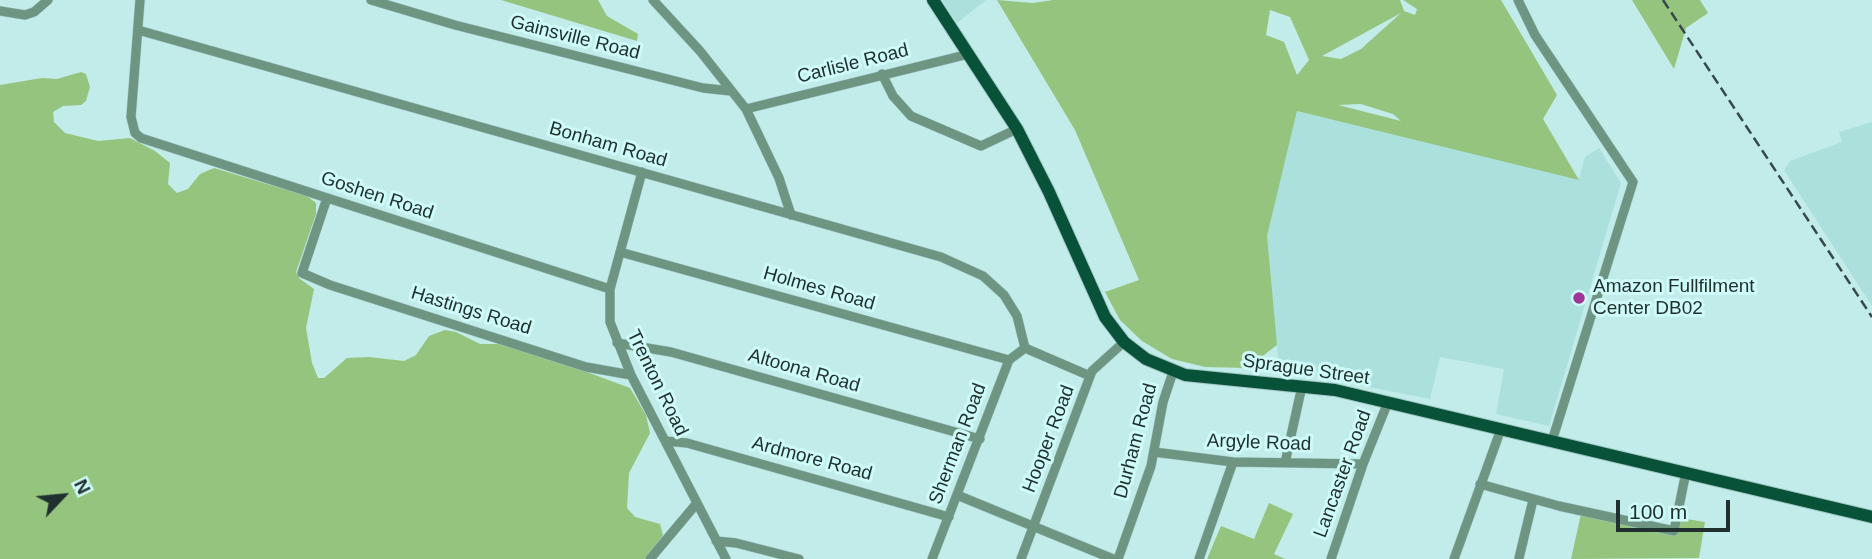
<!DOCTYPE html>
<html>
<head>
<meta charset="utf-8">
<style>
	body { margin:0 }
	#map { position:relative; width:1872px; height:559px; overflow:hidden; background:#c1ece9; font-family:Arial,sans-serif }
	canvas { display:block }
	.north { position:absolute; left:28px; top:461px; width:70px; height:70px; -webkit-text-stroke:5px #cefaf7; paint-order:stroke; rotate:64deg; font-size:19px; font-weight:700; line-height:28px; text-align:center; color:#1f302f }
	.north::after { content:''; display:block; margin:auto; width:24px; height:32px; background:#1f302f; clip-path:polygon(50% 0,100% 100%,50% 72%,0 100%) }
	.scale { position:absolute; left:1616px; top:500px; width:114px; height:32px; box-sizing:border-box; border:4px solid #1f302f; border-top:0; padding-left:9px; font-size:21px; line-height:24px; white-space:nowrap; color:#1f302f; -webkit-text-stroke:5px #cefaf7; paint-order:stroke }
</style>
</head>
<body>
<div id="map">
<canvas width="1872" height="559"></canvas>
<div class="north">N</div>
<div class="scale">100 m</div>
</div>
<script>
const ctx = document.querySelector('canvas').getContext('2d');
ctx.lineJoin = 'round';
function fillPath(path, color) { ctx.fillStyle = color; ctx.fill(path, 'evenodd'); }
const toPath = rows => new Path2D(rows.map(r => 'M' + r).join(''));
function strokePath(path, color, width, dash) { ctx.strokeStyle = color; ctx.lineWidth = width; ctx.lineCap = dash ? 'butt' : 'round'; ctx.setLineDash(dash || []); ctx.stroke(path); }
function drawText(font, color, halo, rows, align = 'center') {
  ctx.font = font + ' Arial,sans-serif'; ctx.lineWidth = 6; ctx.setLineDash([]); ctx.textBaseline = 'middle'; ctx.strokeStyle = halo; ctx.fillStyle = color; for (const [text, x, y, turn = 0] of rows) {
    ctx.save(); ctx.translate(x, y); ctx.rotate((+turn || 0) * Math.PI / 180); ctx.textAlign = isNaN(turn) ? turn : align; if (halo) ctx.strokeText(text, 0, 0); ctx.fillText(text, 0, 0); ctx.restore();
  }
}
const built = toPath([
	[942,0,986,0,957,23],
	[1297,111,1579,179,1585,157,1599,148,1621,183,1549,426,1496,414,1504,369,1440,357,1430,399,1279,369,1266,236],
	[1872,122,1872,306,1784,170,1790,161,1842,142,1839,132]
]);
const green = toPath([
	[501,0,598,0,607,16,638,34,637,41],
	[997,0,1033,3,1053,0,1400,0,1404,11,1415,15,1417,9,1403,0,1501,0,1557,95,1543,119,1579,180,1297,111,1267,236,1277,345,1247,368,1205,367,1172,359,1142,341,1120,320,1105,292,1139,280,1075,130],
	[1270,10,1290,17,1309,60,1297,75,1284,42,1266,35],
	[1401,13,1361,49,1341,59,1322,56],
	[1361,104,1393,114,1401,121,1338,105],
	[1632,0,1700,0,1708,13,1686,28,1674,69],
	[81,72,86,74,90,87,86,101,81,105,63,106,53,112,54,122,65,133,98,141,130,138,155,151,170,163,168,184,177,193,188,189,200,174,214,168,307,196,316,203,316,214,296,272,300,279,314,289,306,328,312,363,318,378,324,378,347,358,369,357,404,361,416,355,429,336,445,330,456,332,480,344,499,344,557,361,630,388,646,415,650,433,629,473,627,508,635,517,660,524,663,535,650,555,644,559,0,559,0,85,42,78,57,79],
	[1269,503,1293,514,1274,554,1285,559,1207,559,1221,526,1254,539],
	[1581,514,1676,535,1680,518,1705,522,1699,558,1571,559]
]);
const minor = toPath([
	[140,0,131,117,135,133,141,138,610,289],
	[371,0,455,25,703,88,731,91],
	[653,0,700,51,746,109,779,178,791,215],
	[1518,0,1535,35,1633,182,1552,441],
	[0,11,25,15,34,12,48,0],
	[138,30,941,257,983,276,1004,295,1017,316,1025,348],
	[882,74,893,96,911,116,981,146,1017,129],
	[746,109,969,54],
	[642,172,610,289,610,322,631,375,726,559],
	[327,198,302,273,330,285,586,367,631,375],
	[620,252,1009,360],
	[617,343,671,352,980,439],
	[1025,348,1090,376],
	[665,441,687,443,949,517],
	[1154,452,1233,462,1363,464],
	[1285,463,1302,386],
	[1480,484,1559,506,1674,531,1686,472],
	[957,495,1113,559],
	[716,541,736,543,799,559],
	[1519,558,1533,500],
	[650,559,697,503],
	[932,559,1009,360,1025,348],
	[1021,559,1092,371,1124,342],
	[1118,559,1151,466,1163,402,1173,372],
	[1199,559,1233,462],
	[1331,559,1363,464,1388,402],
	[1454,559,1501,429]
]);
const major = toPath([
	[933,0,1017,129,1049,192,1105,317,1124,342,1146,359,1185,375,1335,390,1872,517]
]);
const rail = toPath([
	[1663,0,1872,317]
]);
const markers = [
	[1579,298,7,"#9e3597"]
];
const streetNames = [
	["Gainsville Road",575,38,14],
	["Carlisle Road",853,64,-14],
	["Bonham Road",608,145,16],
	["Goshen Road",377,196,18],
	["Holmes Road",819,289,16],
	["Hastings Road",471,311,17],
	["Sprague Street",1306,370,8],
	["Altoona Road",804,371,16],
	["Trenton Road",657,383,64],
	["Hooper Road",1049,439,-69],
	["Durham Road",1136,441,-75],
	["Argyle Road",1259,443,2],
	["Sherman Road",958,444,-69],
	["Ardmore Road",812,459,15],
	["Lancaster Road",1343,474,-70]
];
const poiNames = [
	["Amazon Fullfilment",1593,287],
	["Center DB02",1593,309]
];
fillPath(built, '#ace0dc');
fillPath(green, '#95c47e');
strokePath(minor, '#a1c6c4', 10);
strokePath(major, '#a1c6c4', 14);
strokePath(minor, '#6d9582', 9);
strokePath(major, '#085239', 12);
strokePath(rail, '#354a49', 2.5, [10, 5]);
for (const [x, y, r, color] of markers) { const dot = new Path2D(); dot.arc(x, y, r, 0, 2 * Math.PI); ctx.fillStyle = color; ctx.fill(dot); strokePath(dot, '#cefaf7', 2.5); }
drawText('19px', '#1f302f', '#cefaf7', streetNames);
drawText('19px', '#1f302f', '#cefaf7', poiNames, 'left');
</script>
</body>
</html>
